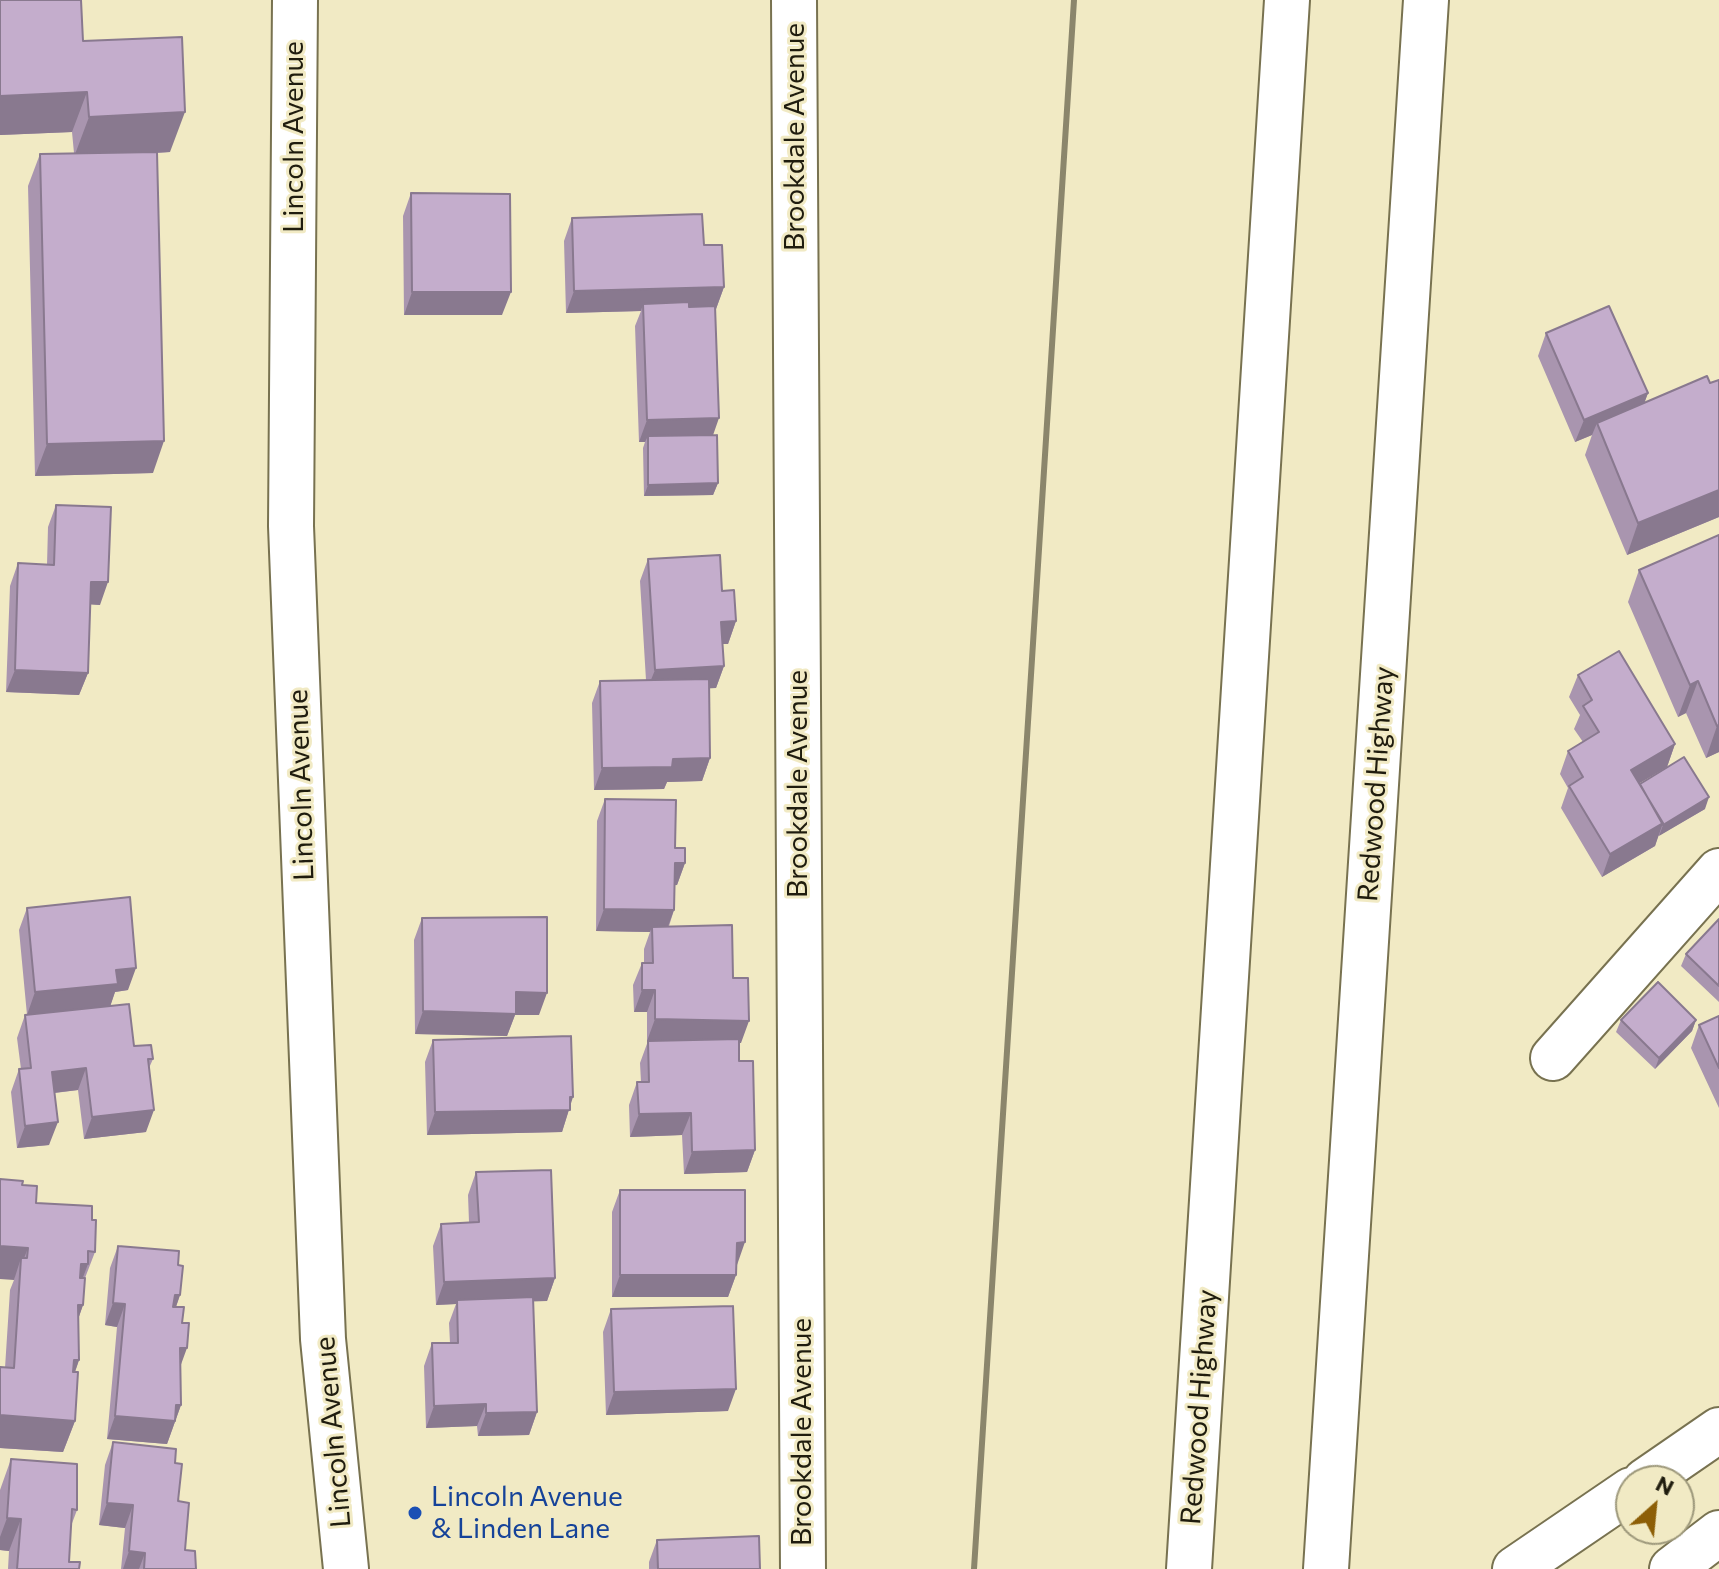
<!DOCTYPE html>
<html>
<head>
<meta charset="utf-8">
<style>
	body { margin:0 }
	#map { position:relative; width:1719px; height:1569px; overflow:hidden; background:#f1eac4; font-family:Commissioner,sans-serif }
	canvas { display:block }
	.north { position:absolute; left:1615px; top:1465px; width:80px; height:80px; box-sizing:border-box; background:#f1eac4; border:2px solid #9d987b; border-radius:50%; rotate:27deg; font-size:22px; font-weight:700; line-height:32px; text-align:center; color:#1f1c0e }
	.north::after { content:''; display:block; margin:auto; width:28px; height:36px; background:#8d5f07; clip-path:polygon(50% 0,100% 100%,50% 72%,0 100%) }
</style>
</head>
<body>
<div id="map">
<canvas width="1719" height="1569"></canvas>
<div class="north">N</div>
</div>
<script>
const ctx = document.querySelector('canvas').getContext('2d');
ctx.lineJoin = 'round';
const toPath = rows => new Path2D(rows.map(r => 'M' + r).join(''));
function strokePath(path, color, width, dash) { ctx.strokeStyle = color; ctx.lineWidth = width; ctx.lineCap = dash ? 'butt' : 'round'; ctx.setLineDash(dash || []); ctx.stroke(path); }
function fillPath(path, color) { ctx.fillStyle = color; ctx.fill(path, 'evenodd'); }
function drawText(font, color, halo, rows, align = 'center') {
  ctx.font = font + ' Commissioner,sans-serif'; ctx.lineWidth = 6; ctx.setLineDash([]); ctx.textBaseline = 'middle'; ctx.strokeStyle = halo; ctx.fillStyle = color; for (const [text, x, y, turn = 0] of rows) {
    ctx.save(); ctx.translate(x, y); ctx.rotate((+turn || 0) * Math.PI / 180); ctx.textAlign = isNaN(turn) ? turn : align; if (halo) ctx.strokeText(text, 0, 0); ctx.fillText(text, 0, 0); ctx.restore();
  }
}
const minor = toPath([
	[794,0,803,1569],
	[1553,1058,1719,871],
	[1645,1481,1719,1430],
	[1515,1569,1631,1490],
	[1672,1569,1719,1533]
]);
const major = toPath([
	[295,0,291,526,323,1339,346,1569]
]);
const highway = toPath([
	[1189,1569,1287,0],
	[1326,1569,1426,0]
]);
const rail = toPath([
	[974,1569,1074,0]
]);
const wall = toPath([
	[0,0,83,41,170,152,157,153,153,473,35,476,28,186,40,154,74,153,72,132,0,135],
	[411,193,502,315,404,315,403,216],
	[572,218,704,245,724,287,716,309,713,435,718,483,713,495,644,496,643,448,645,442,639,442,635,326,641,311,566,313,564,241],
	[1546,333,1648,393,1644,403,1719,380,1719,517,1627,555,1585,455,1592,435,1575,442,1538,356],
	[56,505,100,605,90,604,88,673,79,695,6,692,10,586,18,563,47,565,48,527],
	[1719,535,1719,752,1706,758,1686,713,1678,717,1628,602,1639,570],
	[648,559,722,591,736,621,728,644,722,644,724,666,716,688,709,688,710,758,702,781,667,782,664,789,594,790,592,703,600,681,646,680,640,581],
	[1578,675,1675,744,1667,767,1639,783,1705,809,1658,836,1655,846,1602,877,1561,808,1568,788,1560,774,1568,751,1583,742,1574,729,1580,715,1569,697],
	[605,799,675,848,685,863,677,885,675,885,674,910,669,926,733,978,741,1043,739,1043,739,1061,755,1150,747,1172,684,1174,682,1135,630,1137,629,1105,637,1082,641,1082,640,1063,648,1041,647,1041,647,1012,634,1012,633,985,642,963,644,963,644,949,650,932,596,931,597,821],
	[27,908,128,990,115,992,110,1006,134,1046,153,1059,149,1068,146,1132,84,1139,78,1090,55,1093,49,1145,17,1148,11,1092,19,1069,21,1069,17,1038,25,1015,27,1015,19,930],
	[422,918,539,1015,515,1015,507,1036,415,1034,414,940],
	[1719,919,1719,1002,1681,966,1686,954],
	[1719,1016,1719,1108,1691,1048,1699,1025],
	[1621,1020,1696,1020,1692,1031,1655,1069,1616,1032],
	[433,1040,570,1106,562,1132,427,1135,425,1062],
	[476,1172,555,1278,547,1301,533,1301,537,1412,529,1435,478,1436,477,1426,426,1428,424,1366,432,1343,450,1343,449,1323,456,1304,436,1305,433,1246,441,1224,469,1222,468,1195],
	[22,1185,36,1203,92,1220,95,1252,85,1278,83,1305,78,1319,79,1360,75,1372,75,1421,63,1452,0,1448,0,1367,5,1368,10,1290,14,1280],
	[620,1190,737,1265,736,1275,728,1297,612,1297,612,1212],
	[118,1246,178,1265,180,1295,176,1307,180,1365,181,1405,167,1444,107,1439,117,1327,105,1325,110,1268],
	[611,1309,728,1411,606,1415,603,1332],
	[113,1442,175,1463,185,1550,196,1569,121,1569,125,1528,99,1525,105,1465],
	[11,1459,77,1510,71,1526,69,1562,79,1569,8,1569,9,1551,0,1550,0,1490],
	[657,1540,760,1569,649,1569,649,1562]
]);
const shadedWall = toPath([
	[87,92,72,132,0,135,0,96],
	[185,112,170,152,74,157,89,117],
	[724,287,716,309,643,304,641,311,566,313,574,291],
	[412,292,511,292,502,315,404,315],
	[1648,393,1640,415,1597,423,1592,435,1575,442,1584,420],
	[719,418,711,441,648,436,645,442,639,442,647,420],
	[164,441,153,473,35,476,47,444],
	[718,483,713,495,644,496,648,485],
	[1719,490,1719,517,1627,555,1638,523],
	[91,582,108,582,100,605,83,604],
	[736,621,728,644,712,644,721,622],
	[724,666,716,688,646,692,655,670],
	[15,670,88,673,79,695,6,692],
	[1698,681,1686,713,1678,717,1690,685],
	[1719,725,1719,752,1706,758,1717,726],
	[1675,744,1667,767,1623,793,1631,770],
	[710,758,702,781,667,782,664,789,594,790,602,768,673,759],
	[1709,797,1705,809,1659,836,1663,825],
	[1663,823,1655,846,1602,877,1610,854],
	[675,863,685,863,677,885,667,886],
	[604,909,674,910,666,932,652,927,650,932,596,931],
	[136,968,128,990,115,992,110,1007,27,1015,35,992,116,970],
	[642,990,655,990,647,1012,634,1012],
	[516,992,547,993,539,1015,515,1015,507,1036,415,1034,423,1011],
	[655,1019,749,1021,741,1043,647,1041],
	[1696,1020,1692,1031,1655,1069,1659,1058],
	[86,1068,78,1090,44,1094,52,1072],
	[573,1097,562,1132,427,1135,435,1112],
	[154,1110,146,1132,84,1139,92,1117],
	[691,1113,682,1135,630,1137,639,1114],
	[58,1122,49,1145,17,1148,25,1126],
	[755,1150,747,1172,684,1174,692,1152],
	[745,1242,737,1265,737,1243],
	[0,1246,28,1248,21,1266,21,1258,14,1280,0,1279],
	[81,1264,88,1264,76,1296],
	[620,1275,736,1275,728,1297,612,1297],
	[555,1278,547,1301,457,1304,457,1300,456,1304,436,1305,444,1282],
	[175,1295,180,1295,172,1318],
	[113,1303,125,1304,117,1327,105,1325],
	[78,1305,83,1305,72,1337],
	[180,1348,187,1348,179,1370],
	[74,1360,79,1360,68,1392],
	[736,1389,728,1411,606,1415,614,1392],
	[486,1404,477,1426,426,1428,434,1406],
	[176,1405,181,1405,167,1444,107,1439,115,1416],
	[537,1412,529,1435,478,1436,486,1413],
	[0,1415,75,1421,63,1452,0,1448],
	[107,1503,133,1505,125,1528,99,1525],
	[7,1518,21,1519,9,1551,0,1550,0,1537],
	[129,1551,145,1553,139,1569,123,1569]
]);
const building = toPath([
	[0,0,81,0,83,41,182,37,185,112,89,117,87,92,0,96,0,0],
	[157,152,164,441,47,444,40,154,157,152],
	[411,193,510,194,511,292,412,292,411,193],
	[702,214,704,245,722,245,724,287,574,291,572,218,702,214],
	[689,302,689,307,715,306,719,418,647,420,643,304,689,302],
	[1609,306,1648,393,1584,420,1546,333,1609,306],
	[1707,376,1710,383,1719,380,1719,490,1638,523,1597,423,1707,376],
	[717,435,718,483,648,485,648,436,717,435],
	[56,505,111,507,108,582,91,582,88,673,15,670,18,563,54,565,56,505],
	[1719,535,1719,725,1717,726,1698,681,1690,685,1639,570,1719,535],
	[720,555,722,591,734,590,736,621,721,622,724,666,655,670,648,559,720,555],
	[1619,651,1675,744,1631,770,1663,823,1610,854,1569,786,1583,777,1568,751,1599,732,1583,706,1592,700,1578,675,1619,651],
	[709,679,710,758,673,759,672,767,602,768,600,681,709,679],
	[1684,757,1709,797,1663,825,1640,784,1684,757],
	[605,799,676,800,675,848,685,848,685,863,675,863,674,910,604,909,605,799],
	[130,897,136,968,116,970,118,984,35,992,27,908,130,897],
	[547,917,547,993,516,992,516,1014,423,1011,422,918,547,917],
	[1719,919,1719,986,1686,954,1719,919],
	[732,925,733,978,748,978,749,1021,655,1019,655,990,642,990,642,963,653,963,652,927,732,925],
	[1658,982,1696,1020,1659,1058,1621,1020,1658,982],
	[129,1004,134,1046,151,1045,153,1059,148,1059,154,1110,92,1117,86,1068,52,1072,58,1122,25,1126,19,1069,31,1068,25,1015,129,1004],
	[1719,1016,1719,1068,1699,1025,1719,1016],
	[571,1036,573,1097,570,1097,570,1110,435,1112,433,1040,571,1036],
	[739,1039,739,1061,753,1061,755,1150,692,1152,691,1113,639,1114,637,1082,649,1082,648,1041,739,1039],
	[551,1170,555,1278,444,1282,441,1224,479,1222,476,1172,551,1170],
	[0,1179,23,1181,22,1185,37,1186,36,1203,92,1206,92,1220,96,1220,95,1252,88,1251,88,1264,81,1264,80,1278,85,1278,83,1305,78,1305,79,1360,74,1360,73,1372,78,1372,75,1421,0,1415,0,1367,14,1368,21,1258,27,1258,28,1248,0,1246,0,1179],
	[620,1190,745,1190,745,1242,737,1243,736,1275,620,1275,620,1190],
	[118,1246,179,1251,178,1265,183,1266,180,1295,175,1295,173,1307,184,1307,182,1323,189,1323,187,1348,180,1348,181,1405,176,1405,175,1421,115,1416,125,1304,113,1303,118,1246],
	[533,1297,537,1412,486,1413,486,1404,434,1406,432,1343,458,1343,457,1300,533,1297],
	[733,1306,736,1389,614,1392,611,1309,733,1306],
	[113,1442,176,1449,175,1463,182,1464,178,1501,189,1503,185,1550,195,1551,196,1569,144,1569,145,1553,129,1551,133,1505,107,1503,113,1442],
	[11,1459,77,1464,77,1510,72,1509,69,1562,80,1562,79,1569,17,1569,21,1519,7,1518,11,1459],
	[759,1536,760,1569,658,1569,657,1540,759,1536]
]);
const markers = [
	[415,1513,8,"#1a4fb4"]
];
const streetNames = [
	["Lincoln Avenue",294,137,-90],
	["Brookdale Avenue",795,137,-90],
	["Brookdale Avenue",798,784,-90],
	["Redwood Highway",1376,784,-86],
	["Lincoln Avenue",301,785,-92],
	["Redwood Highway",1199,1407,-86],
	["Lincoln Avenue",333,1432,-95],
	["Brookdale Avenue",802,1432,-90]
];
const transitNames = [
	["Lincoln Avenue",431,1497],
	["& Linden Lane",431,1529]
];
strokePath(minor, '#787250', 48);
strokePath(major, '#787250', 48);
strokePath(highway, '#787250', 48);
strokePath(minor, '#fff', 44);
strokePath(major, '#fff', 44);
strokePath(highway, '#fff', 44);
strokePath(rail, '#8b866c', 6);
fillPath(wall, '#a995af');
fillPath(shadedWall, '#89798f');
fillPath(building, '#c4adcc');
strokePath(building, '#89798f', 2);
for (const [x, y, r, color] of markers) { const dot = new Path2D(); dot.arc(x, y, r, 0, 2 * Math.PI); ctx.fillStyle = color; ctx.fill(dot); strokePath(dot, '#f1eac4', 3); }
drawText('28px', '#1f1c0e', '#f1eac4', streetNames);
drawText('28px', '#164399', '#f1eac4', transitNames, 'left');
</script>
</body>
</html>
